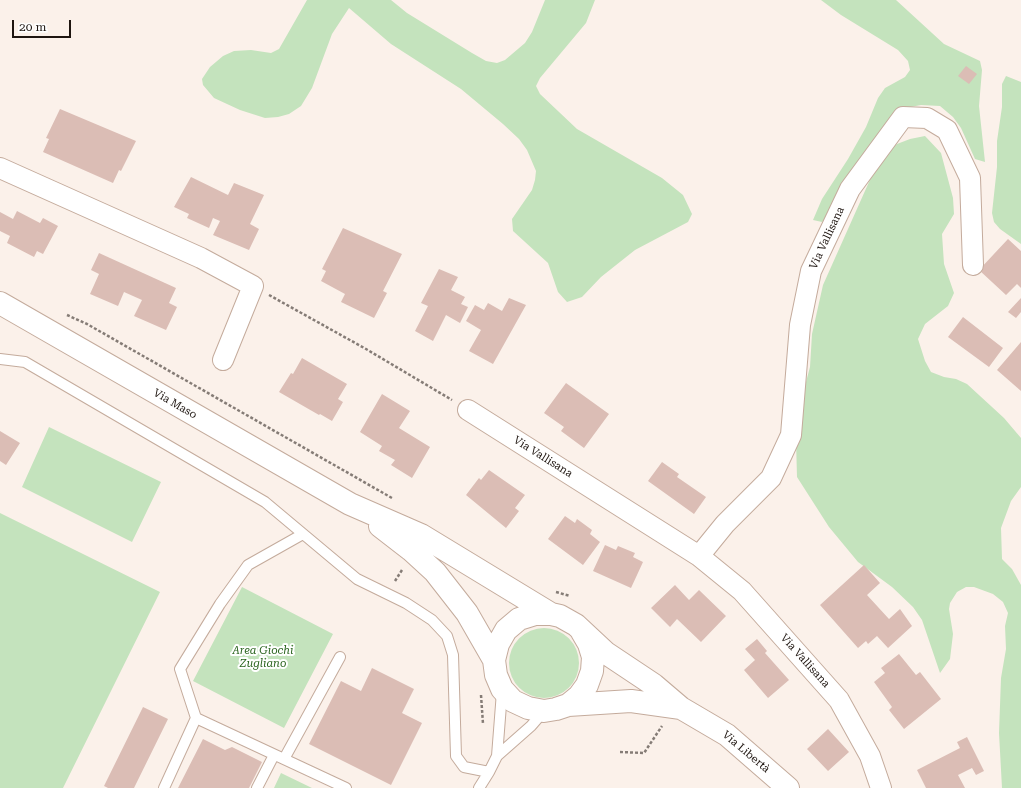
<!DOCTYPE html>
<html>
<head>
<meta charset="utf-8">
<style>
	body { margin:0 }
	#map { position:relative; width:1021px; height:788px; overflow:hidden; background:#fbf1ea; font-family:"Roboto Serif",serif }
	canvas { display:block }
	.scale { position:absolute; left:12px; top:20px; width:59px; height:18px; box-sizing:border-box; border:2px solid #1e1510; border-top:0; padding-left:5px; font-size:12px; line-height:14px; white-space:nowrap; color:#1e1510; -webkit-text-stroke:3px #fff; paint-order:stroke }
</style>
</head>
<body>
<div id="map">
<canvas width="1021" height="788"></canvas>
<div class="scale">20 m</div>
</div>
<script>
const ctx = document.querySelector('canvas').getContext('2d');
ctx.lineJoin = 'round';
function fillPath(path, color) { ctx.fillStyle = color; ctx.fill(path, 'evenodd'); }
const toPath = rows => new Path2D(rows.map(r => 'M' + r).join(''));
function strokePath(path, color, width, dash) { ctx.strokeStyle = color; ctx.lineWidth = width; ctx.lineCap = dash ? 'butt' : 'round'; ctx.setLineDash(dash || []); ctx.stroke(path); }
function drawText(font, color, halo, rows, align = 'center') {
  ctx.font = font + ' "Roboto Serif",serif'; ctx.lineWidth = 4; ctx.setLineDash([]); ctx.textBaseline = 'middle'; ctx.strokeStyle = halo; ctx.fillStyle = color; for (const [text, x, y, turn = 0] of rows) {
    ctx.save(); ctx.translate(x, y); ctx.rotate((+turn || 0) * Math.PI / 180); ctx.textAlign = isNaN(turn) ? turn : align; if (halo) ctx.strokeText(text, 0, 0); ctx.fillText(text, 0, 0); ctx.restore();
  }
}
const green = toPath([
	[307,0,391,0,407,13,472,53,486,61,497,63,505,60,525,43,532,32,545,0,595,0,586,23,540,78,536,86,540,94,577,129,662,178,683,195,692,214,688,222,635,250,601,277,582,297,567,302,558,292,548,263,513,231,512,219,532,190,535,180,536,171,527,150,519,139,503,124,461,89,391,44,349,8,332,34,312,88,301,106,289,114,278,117,265,118,240,110,214,98,203,85,202,79,210,67,223,56,234,51,251,50,271,53,279,49],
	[821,0,896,0,944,44,980,61,982,70,979,106,985,162,975,159,961,128,953,117,940,106,921,105,900,109,885,153,897,144,910,139,925,136,941,153,953,198,954,214,942,234,944,264,954,293,948,306,925,324,918,339,925,361,931,372,944,377,956,379,967,384,1004,418,1021,438,1021,487,1011,501,1001,528,1002,559,1012,569,1021,585,1021,788,1002,788,999,733,1001,678,1006,649,1005,626,1008,613,1003,602,993,594,974,587,966,587,957,592,950,603,949,609,953,634,950,659,940,673,922,620,913,607,892,587,858,562,829,527,797,477,796,440,802,397,810,367,812,334,823,285,873,173,822,222,813,220,822,199,848,159,866,127,878,98,885,88,905,77,910,70,908,61,898,50,841,15],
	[1006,76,1021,82,1021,244,1000,229,994,222,992,213,997,167,997,141,1002,107,1002,84],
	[49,427,161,482,132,542,22,487],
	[0,513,160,592,63,788,0,788],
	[242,587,333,634,284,728,193,681],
	'509 663a35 35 0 1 1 70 0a35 35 0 1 1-70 0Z',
	[281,773,312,788,274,788]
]);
const building = toPath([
	[966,66,977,74,969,84,958,76],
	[60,109,136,141,121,171,119,170,113,183,43,152,49,139,46,138],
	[191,177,228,195,234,183,264,195,250,224,259,229,249,250,213,235,220,221,213,218,209,228,187,218,189,214,174,207],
	[17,211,40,223,43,218,58,226,43,254,37,251,34,257,7,243,10,236,0,231,0,212,13,219],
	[343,228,402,254,383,291,387,293,374,318,341,302,345,294,321,281,326,271,322,269],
	[1008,239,1021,251,1021,288,1017,284,1006,295,979,270],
	[99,253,176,288,169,303,177,307,166,330,134,316,142,300,124,292,118,306,90,294,99,274,91,270],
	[439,269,458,277,451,290,465,297,461,304,468,307,460,323,446,315,433,341,415,331,428,306,421,303],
	[509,298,526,305,493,364,469,351,481,330,466,321,475,305,484,310,488,303,502,311],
	[1021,298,1021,312,1016,318,1008,312],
	[963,317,1003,348,989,367,948,337],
	[1021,342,1021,391,997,370],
	[302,358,347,384,338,399,343,402,332,421,320,414,319,415,279,392,291,373,293,374],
	[566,383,609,414,584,448,561,431,564,427,544,413],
	[382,394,410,411,399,428,430,447,412,478,391,465,395,460,379,451,382,446,360,432],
	[0,431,20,443,6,465,0,461],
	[662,462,679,474,677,477,706,497,694,514,648,481],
	[489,470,525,495,515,508,519,511,506,528,466,495,479,478,481,480],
	[565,516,575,523,577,519,592,530,590,534,600,542,583,565,548,539],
	[605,545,616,550,618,546,635,553,633,557,643,562,631,588,593,571],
	[864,565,880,583,867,595,889,619,900,609,912,626,888,648,877,636,868,644,866,641,858,648,820,605],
	[675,585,689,600,699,590,726,616,701,642,677,619,670,627,651,608],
	[757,639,767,651,765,653,789,680,768,698,744,670,755,660,745,649],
	[899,654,916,675,920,672,941,699,904,729,889,710,892,707,874,682,885,673,881,668],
	[372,668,414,689,402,713,422,723,391,785,309,744,341,681,361,691],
	[143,707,168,719,134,788,108,788,104,786],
	[828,729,849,752,828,771,807,749],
	[967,737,984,771,976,775,972,768,958,775,965,788,926,788,917,770,960,748,957,742],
	[203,739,225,750,232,747,262,762,249,788,178,788]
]);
const path = toPath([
	[269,295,366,349,452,400],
	[67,315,87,324,392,498],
	[395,581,402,570],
	[556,592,570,596],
	[481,695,483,724],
	[620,752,644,753,662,726]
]);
const lane = toPath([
	[0,359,25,362,265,502,357,579,406,603,432,620,447,636,453,655,456,756,464,767,489,772,497,756,502,692],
	[196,718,346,788],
	[497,756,531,726,544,711],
	[284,759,340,657],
	[164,788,196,718,180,669,220,604,248,565,303,534],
	[257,788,274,755],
	[479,788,489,772]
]);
const street = toPath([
	[0,168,201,258,253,286,223,360],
	[468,410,699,556,742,591,839,700,870,756,881,788],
	[699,556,725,524,771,478,791,435,800,325,811,271,850,189,903,117,927,118,947,130,970,178,973,265]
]);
const secondary = toPath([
	[0,303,350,504,421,535,551,614],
	[380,526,411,550,435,572,467,613,494,660],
	[582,632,589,644,593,657,592,671,587,685,579,696,568,705,556,709,544,711,528,708,513,701,502,689,496,675,494,660,498,644,506,630,519,619,535,614,551,614,560,616,576,625,606,653,654,685,681,708,727,735,788,788],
	[568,705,631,701,681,708]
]);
const streetNames = [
	["Via Vallisana",827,238,-65],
	["Via Maso",175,404,30],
	["Via Vallisana",543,457,32],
	["Via Vallisana",805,661,48],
	["Via Libertà",746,752,40]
];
const parkNames = [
	["Area Giochi",263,651],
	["Zugliano",263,664]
];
fillPath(green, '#c4e3bd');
fillPath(building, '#dbbdb5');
strokePath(lane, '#c4ab9c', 12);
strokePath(street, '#c4ab9c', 22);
strokePath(secondary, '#c4ab9c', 24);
strokePath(path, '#857c76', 2.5, [3, 2]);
strokePath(lane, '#fff', 10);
strokePath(street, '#fff', 20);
strokePath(secondary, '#fff', 22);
drawText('11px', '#1e1510', '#fff', streetNames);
drawText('italic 11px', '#2a641e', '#fff', parkNames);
</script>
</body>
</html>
